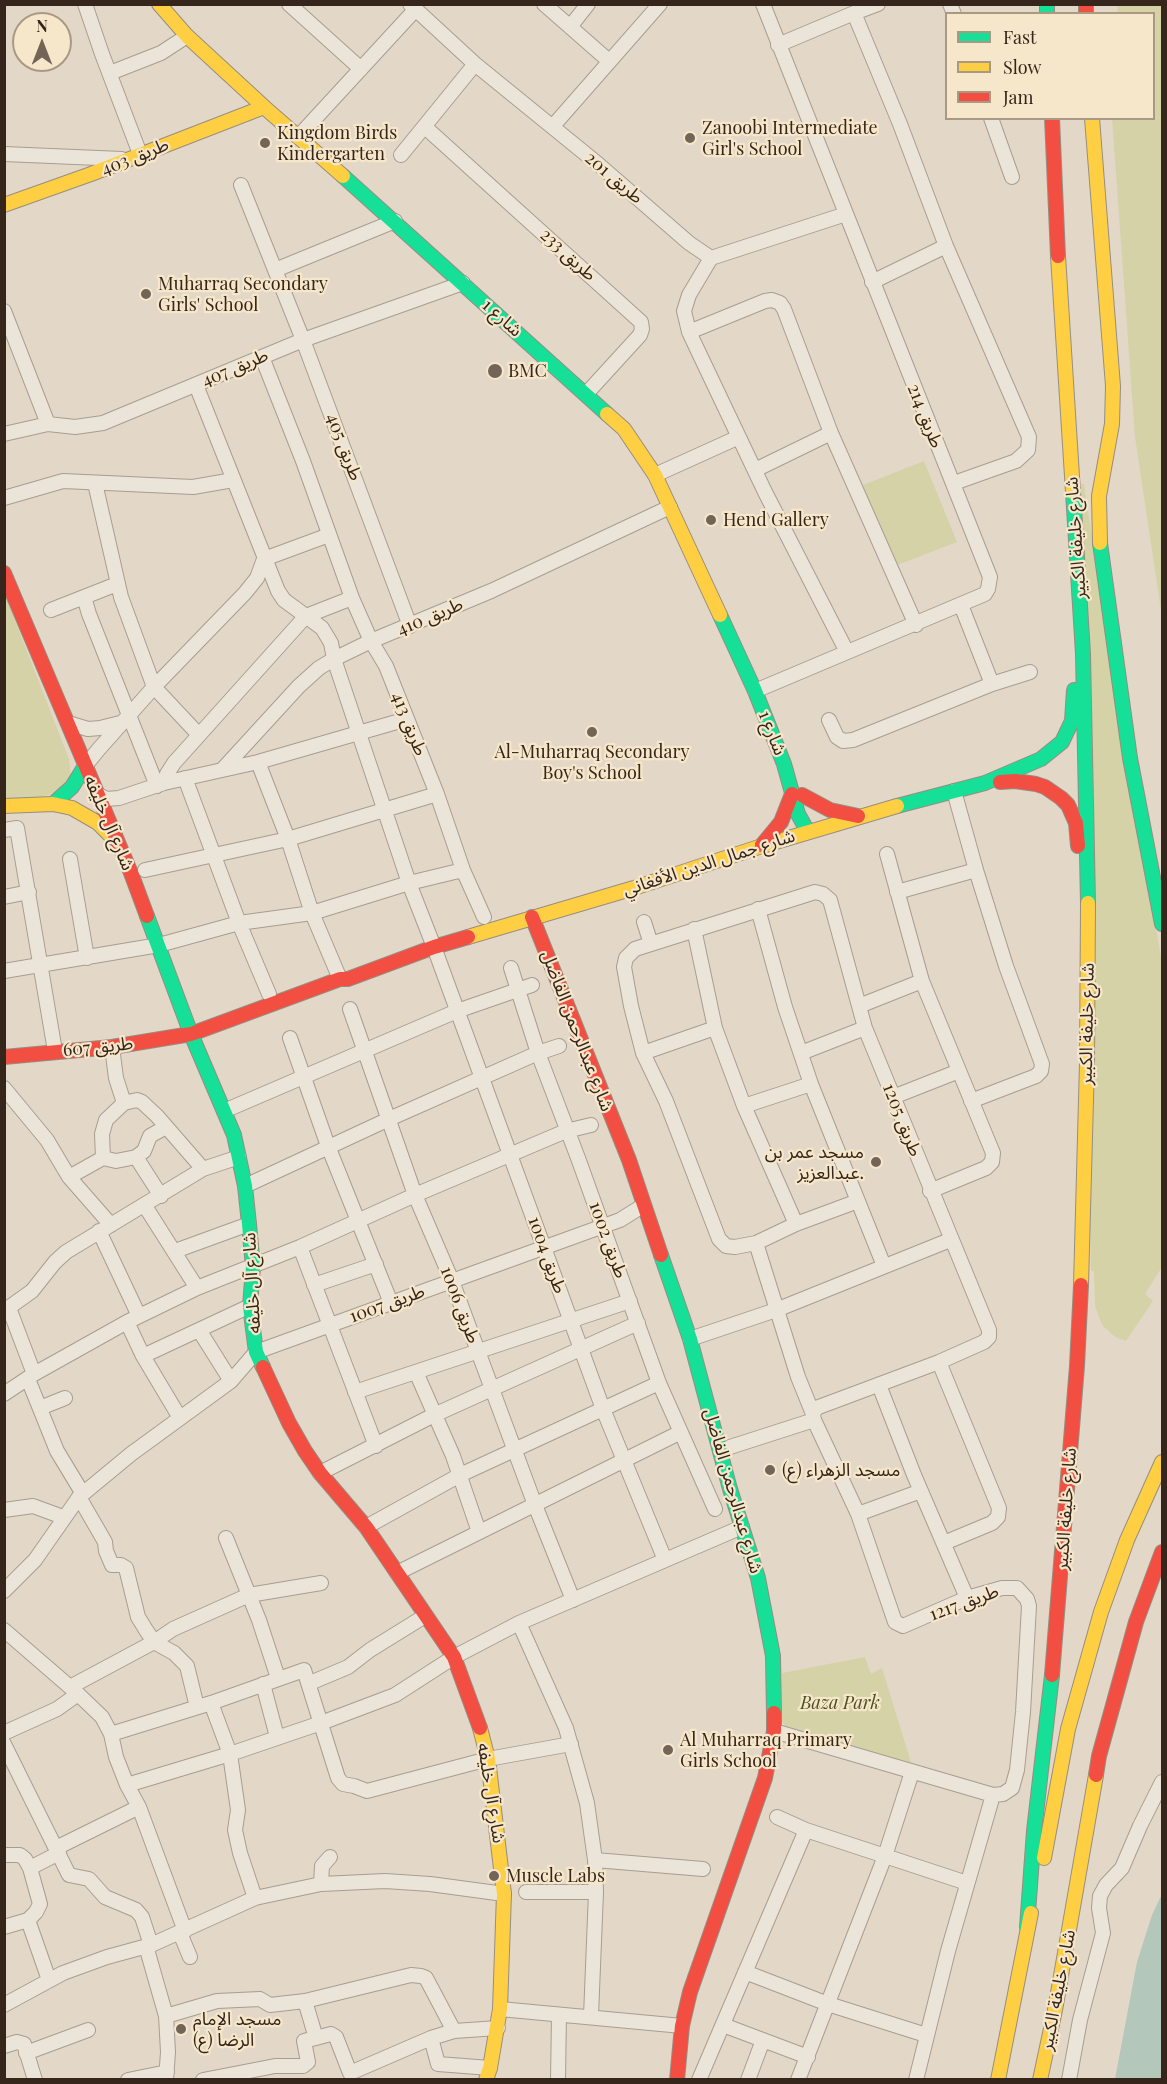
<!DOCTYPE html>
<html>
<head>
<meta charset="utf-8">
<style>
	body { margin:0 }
	#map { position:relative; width:1167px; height:2084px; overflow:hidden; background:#e3d8c7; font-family:"Playfair Display",serif }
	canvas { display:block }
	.frame { position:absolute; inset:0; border:6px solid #35251a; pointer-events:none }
	.legend { position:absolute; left:945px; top:12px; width:210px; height:108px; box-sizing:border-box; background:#f6e7cb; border:2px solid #a99984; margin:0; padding:8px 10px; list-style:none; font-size:18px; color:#35251a }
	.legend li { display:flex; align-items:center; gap:12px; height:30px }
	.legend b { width:30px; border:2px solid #a99984 }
	.north { position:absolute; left:12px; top:12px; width:60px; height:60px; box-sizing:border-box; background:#f6e7cb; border:2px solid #a99984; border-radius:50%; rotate:0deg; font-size:16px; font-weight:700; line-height:24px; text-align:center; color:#35251a }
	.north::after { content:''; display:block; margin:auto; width:21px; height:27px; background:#726457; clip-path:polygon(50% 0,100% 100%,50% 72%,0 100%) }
</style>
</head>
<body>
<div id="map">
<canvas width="1167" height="2084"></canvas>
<div class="frame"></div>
<ul class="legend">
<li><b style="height:8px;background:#16e098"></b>Fast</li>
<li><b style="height:8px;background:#ffcf43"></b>Slow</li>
<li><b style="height:8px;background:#f24e42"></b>Jam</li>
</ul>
<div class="north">N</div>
</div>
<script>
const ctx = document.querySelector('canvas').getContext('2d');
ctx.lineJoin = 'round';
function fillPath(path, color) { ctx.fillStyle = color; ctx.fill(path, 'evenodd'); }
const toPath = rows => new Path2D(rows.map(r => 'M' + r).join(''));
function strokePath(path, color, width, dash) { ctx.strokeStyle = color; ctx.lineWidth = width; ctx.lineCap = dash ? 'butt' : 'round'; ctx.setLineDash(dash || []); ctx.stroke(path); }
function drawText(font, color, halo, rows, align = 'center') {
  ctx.font = font + ' "Playfair Display","Noto Sans Arabic",serif'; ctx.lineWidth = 4.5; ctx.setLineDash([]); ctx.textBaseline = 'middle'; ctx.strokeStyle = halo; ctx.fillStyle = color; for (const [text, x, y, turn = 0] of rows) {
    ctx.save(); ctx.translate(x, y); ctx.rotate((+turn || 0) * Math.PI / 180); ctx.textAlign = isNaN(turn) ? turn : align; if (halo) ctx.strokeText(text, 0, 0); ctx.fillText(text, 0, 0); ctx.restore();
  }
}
const green = toPath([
	[1117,5,1162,5,1162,617,1135,437,1112,119,1154,118,1154,14,1118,13],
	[924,461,957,542,895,566,863,485],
	[1080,484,1084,484,1101,597,1149,890,1162,962,1162,1267,1145,1294,1153,1301,1126,1341,1115,1337,1103,1326,1100,1320,1095,1306,1094,1271,1091,1271],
	[4,592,69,759,71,777,57,792,43,797,5,800],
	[865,1657,871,1674,882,1668,913,1769,787,1728,782,1722,782,1673]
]);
const water = toPath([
	[1162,1894,1162,2079,1115,2079,1137,1962,1152,1915]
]);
const street = toPath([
	[85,4,102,54,140,154],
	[289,4,361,69],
	[410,4,475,64,598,164,689,243,711,258],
	[544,4,609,61],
	[950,4,954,14],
	[854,13,900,124,946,246,1029,437,1028,450,1016,461,954,483],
	[570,27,588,4],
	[778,45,854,13,878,4],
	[110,73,161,53,187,36],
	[991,118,1012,177],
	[553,126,660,4],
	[425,127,641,322,642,329,640,335,587,393],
	[298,137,415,10],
	[4,154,122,159],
	[401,155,475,64],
	[241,185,303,340,410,626],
	[711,258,689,295,684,311,689,332,765,492,847,652],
	[711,258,846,214],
	[275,270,395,221],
	[872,282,946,246],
	[4,311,48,424],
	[689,332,765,301,772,300,780,303,784,309,831,433,916,625],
	[262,357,303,461,352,598,371,641,386,666,437,794,463,870,484,917],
	[196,385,278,591,284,600,322,628,331,643,334,659,409,883,434,947,603,1409,665,1560],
	[4,434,48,424,75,427,103,423,303,340,463,283],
	[755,470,831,433],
	[655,475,739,437],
	[95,483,121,597,154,687,199,735],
	[4,498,63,481,193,487,233,480],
	[84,597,89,614,157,786],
	[961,605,992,684],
	[51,610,117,584],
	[755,691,985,594,988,589,990,577,763,4],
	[829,720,837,737,843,741,853,740,992,684,1030,672],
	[68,723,88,729,100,728,120,723],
	[258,762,288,839,312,913,340,979],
	[85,766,98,750,154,687,245,593,257,578,264,559,329,535],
	[222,770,299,686,319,668,334,659,371,641,491,591,670,507],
	[185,778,239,923,269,994],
	[164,783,167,774,174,763,306,616,352,598],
	[954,791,976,870,1006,966,1042,1064,1041,1071,1036,1076,971,1101],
	[96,793,106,799,119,798,164,783,258,762,407,719],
	[4,830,17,828,55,1051],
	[887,854,922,981,993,1153,992,1162,986,1168,930,1191],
	[70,859,87,958],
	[145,870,288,839,437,794],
	[897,892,976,870],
	[4,897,29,892],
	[758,909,785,1007,811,1084,884,1266],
	[644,922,651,944],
	[694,929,715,1028,744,1106,796,1224],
	[511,968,538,1053,578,1158,659,1383,715,1509],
	[4,971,159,945,239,923,312,913,409,883,463,870],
	[859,1006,922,981],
	[350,1009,415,1195,452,1281,535,1505,573,1600],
	[290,1038,328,1146,391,1303],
	[112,1047,116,1078,124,1103,137,1100,142,1102,157,1116,203,1169],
	[643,1053,715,1028],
	[801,1053,865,1028],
	[4,1088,47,1140,69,1177,111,1225],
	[893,1097,959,1071],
	[744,1106,811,1084],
	[224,1111,457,1011,532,985],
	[136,1157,161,1196],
	[103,1158,116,1161,136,1157,144,1151,150,1136,166,1127],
	[69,1177,103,1158,102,1134,106,1120,124,1103],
	[245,1186,389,1119,538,1053,559,1046],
	[145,1206,197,1288],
	[99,1231,139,1316],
	[756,1243,798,1377,813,1414],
	[300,1247,376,1446],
	[175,1251,249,1224],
	[314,1285,376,1264],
	[9,1308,34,1374],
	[4,1311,32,1291,55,1262,66,1252,203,1169,239,1157],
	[127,1322,143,1356,180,1418],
	[199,1330,231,1381],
	[690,1339,776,1310,950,1240],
	[143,1356,250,1306],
	[939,1362,999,1508,998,1517,992,1523,944,1543],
	[416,1372,453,1456,479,1532],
	[28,1379,57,1451,83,1494],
	[879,1385,914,1475,967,1598],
	[355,1392,630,1301],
	[4,1394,34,1374,127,1322,197,1288,300,1247,415,1195,566,1131,591,1125],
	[40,1408,65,1398],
	[730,1447,814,1420],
	[320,1473,434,1415,638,1323],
	[79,1497,105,1542,106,1551,112,1565,121,1565,126,1568,138,1617,146,1630,154,1642,174,1653,187,1666,197,1707],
	[4,1510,33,1506,63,1517],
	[858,1514,921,1491],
	[366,1527,460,1475,659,1383],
	[226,1538,259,1620,278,1678],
	[397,1573,679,1433],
	[4,1591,35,1560,79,1497,131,1454,231,1381,256,1352,620,1220,644,1205],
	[519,1623,566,1728,587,1803,595,1860,596,1892,591,2016],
	[4,1630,78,1694,57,1709,4,1733],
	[310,1683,348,1667,370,1650,425,1616],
	[263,1684,277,1737],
	[70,1687,154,1642,173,1629,249,1595,321,1583],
	[78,1694,102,1717,111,1734,116,1757,127,1785,139,1807,185,1931],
	[211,1703,230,1754,238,1810,235,1830,240,1853,255,1898],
	[774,1731,993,1795,1003,1794,1012,1788,1017,1770,1023,1712,1029,1606,1027,1599,1017,1588,1002,1588,967,1598,903,1626,895,1622,858,1514,814,1420,813,1414,816,1408,939,1362,984,1342,989,1337,989,1330,865,1028,830,900,823,894,815,892,635,949,626,958,624,967,631,1006,643,1053,666,1101,719,1239,726,1246,735,1247,756,1243,796,1224,858,1201],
	[111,1734,211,1703,304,1670,338,1778,343,1784,354,1786,367,1791,488,1759,571,1744],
	[4,1744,69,1875,89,1879,105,1897,136,1910,142,1917,151,1945],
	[127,1785,230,1754,321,1723,395,1695,454,1657,519,1623,742,1527],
	[777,1817,806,1830,967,1883],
	[56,1848,139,1807],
	[4,1855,20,1855,25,1859,30,1868,40,1904,36,1912,28,1920,49,1980],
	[595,1860,703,1869],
	[30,1868,59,1853],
	[321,1884,322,1866,330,1857],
	[526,1892,596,1892],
	[4,1927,28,1920],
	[180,1933,190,1957],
	[146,1946,166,2016,168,2052,166,2080],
	[745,1972,828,2004,926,2035],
	[305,2001,316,2038],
	[4,2005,63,1973,107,1957,151,1945,255,1898,321,1884,385,1881,430,1884,504,1894],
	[500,2009,682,2026],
	[166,2016,217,2001,260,1999,270,2005,305,2001,411,1975,421,1976,426,1978,454,2031],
	[723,2025,808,2057],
	[431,2038,438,2064,490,2068],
	[4,2046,17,2042,24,2044,35,2080],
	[26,2053,88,2030],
	[128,2080,167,2072],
	[203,2080,275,2066,303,2066,308,2062,304,2041,331,2034,336,2037,350,2073,431,2038,454,2031,498,2028],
	[558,2080,559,2015],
	[699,2080,806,1830],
	[748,2080,763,2040],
	[798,2080,885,1856,912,1772],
	[916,2080,948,1951,993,1795],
	[1069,2080,1080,2020,1103,1933,1099,1908,1100,1896,1106,1885,1122,1868,1140,1826,1162,1782]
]);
const fast = toPath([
	[1047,4,1047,14],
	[343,176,607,414],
	[1073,492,1083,654,1088,903],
	[1100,543,1130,758,1162,924],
	[720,615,755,691,784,764,798,814,808,832],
	[53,804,72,787,85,766],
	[897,806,985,783,1041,759,1062,742,1072,721,1074,690],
	[147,916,191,1034,234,1135,245,1186,249,1224,253,1267,250,1306,256,1352,263,1367],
	[661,1255,690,1339,730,1489,758,1578,773,1656,774,1713],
	[1027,1927,1034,1831,1052,1675]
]);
const slow = toPath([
	[159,4,187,36,264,107,343,176],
	[1092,118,1113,386,1112,424,1099,496,1100,543],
	[4,205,91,174,264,107],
	[1058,256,1073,492],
	[607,414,624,429,655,475,720,615],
	[4,806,53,804,72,808,98,823,112,837],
	[468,937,634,888,762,846,897,806],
	[1081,1285,1087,1063,1088,903],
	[480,1728,488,1759,504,1894,500,2009,490,2068,486,2080],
	[1044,1858,1068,1729,1101,1612,1127,1540,1162,1462],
	[998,2080,1031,1913],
	[1040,2080,1055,2010,1096,1775]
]);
const jam = toPath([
	[1086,4,1086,14],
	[1052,118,1058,256],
	[4,573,131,873,147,916],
	[1000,782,1015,781,1036,784,1045,787,1061,798,1068,805,1076,823,1078,846],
	[802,795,830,810,858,816],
	[762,845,781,822,792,794],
	[532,917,629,1160,661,1255],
	[4,1057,112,1047,191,1034,340,979,348,979,434,947,468,937],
	[263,1367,289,1423,305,1451,320,1473,366,1527,454,1657,480,1728],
	[1052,1675,1077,1366,1081,1285],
	[1096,1775,1099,1756,1136,1622,1162,1552],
	[677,2080,682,2026,690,1992,765,1778,774,1731,774,1713]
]);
const markers = [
	[690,138,6,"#726457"],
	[265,143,6,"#726457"],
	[146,294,6,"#726457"],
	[495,371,8,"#726457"],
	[711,520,6,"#726457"],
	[592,732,6,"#726457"],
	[876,1162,6,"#726457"],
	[770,1470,6,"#726457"],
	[668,1750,6,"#726457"],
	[494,1876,6,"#726457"],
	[181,2029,6,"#726457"]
];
const poiNames = [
	["Zanoobi Intermediate",702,128],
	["Girl's School",702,149],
	["Kingdom Birds",277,133],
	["Kindergarten",277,154],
	["Muharraq Secondary",158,284],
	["Girls' School",158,305],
	["BMC",508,371],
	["Hend Gallery",723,520],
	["Al-Muharraq Secondary",592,752,"center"],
	["Boy's School",592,773,"center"],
	["مسجد عمر بن",864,1152,"right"],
	["عبدالعزيز.",864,1173,"right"],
	["مسجد الزهراء (ع)",782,1470],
	["Al Muharraq Primary",680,1740],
	["Girls School",680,1761],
	["Muscle Labs",506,1876],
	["مسجد الإمام",193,2019],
	["الرضا (ع)",193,2040]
];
const streetNames = [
	["طريق 403",135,157,-22],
	["طريق 201",614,178,40],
	["طريق 233",568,255,42],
	["شارع 1",502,318,42],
	["طريق 407",235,368,-23],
	["طريق 214",925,416,68],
	["طريق 405",344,447,69],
	["شارع خليفة الكبير",1076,538,-94],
	["طريق 410",430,617,-23],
	["طريق 413",409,724,68],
	["شارع 1",772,733,68],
	["شارع آل خليفه",109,823,67],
	["شارع جمال الدين الأفغاني",709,863,-18],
	["شارع خليفة الكبير",1087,1024,-89],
	["شارع عبدالرحمن الفاضل",577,1031,69],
	["طريق 607",98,1047,-6],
	["طريق 1205",902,1120,68],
	["طريق 1002",608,1240,70],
	["طريق 1004",547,1255,70],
	["شارع آل خليفه",252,1283,-93],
	["طريق 1007",387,1304,-20],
	["طريق 1006",460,1305,69],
	["شارع عبدالرحمن الفاضل",733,1491,74],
	["شارع خليفة الكبير",1066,1509,-86],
	["طريق 1217",964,1603,-20],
	["شارع آل خليفه",491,1793,81],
	["شارع خليفة الكبير",1058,1990,-79]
];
const parkNames = [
	["Baza Park",840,1703]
];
fillPath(green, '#d5d2a8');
fillPath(water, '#b3c7ba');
strokePath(street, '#a89d91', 16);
strokePath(fast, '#978d81', 16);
strokePath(slow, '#978d81', 16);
strokePath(jam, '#978d81', 16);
strokePath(street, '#ebe4d9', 14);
strokePath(fast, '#16e098', 14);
strokePath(slow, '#ffcf43', 14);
strokePath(jam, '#f24e42', 14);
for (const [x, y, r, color] of markers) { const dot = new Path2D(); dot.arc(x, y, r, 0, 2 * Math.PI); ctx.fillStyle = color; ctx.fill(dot); strokePath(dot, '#f6e7cb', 2); }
drawText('18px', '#35251a', '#f6e7cb', poiNames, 'left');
drawText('18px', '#35251a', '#f6e7cb', streetNames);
drawText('italic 18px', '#495220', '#f6e7cb', parkNames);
</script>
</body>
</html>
